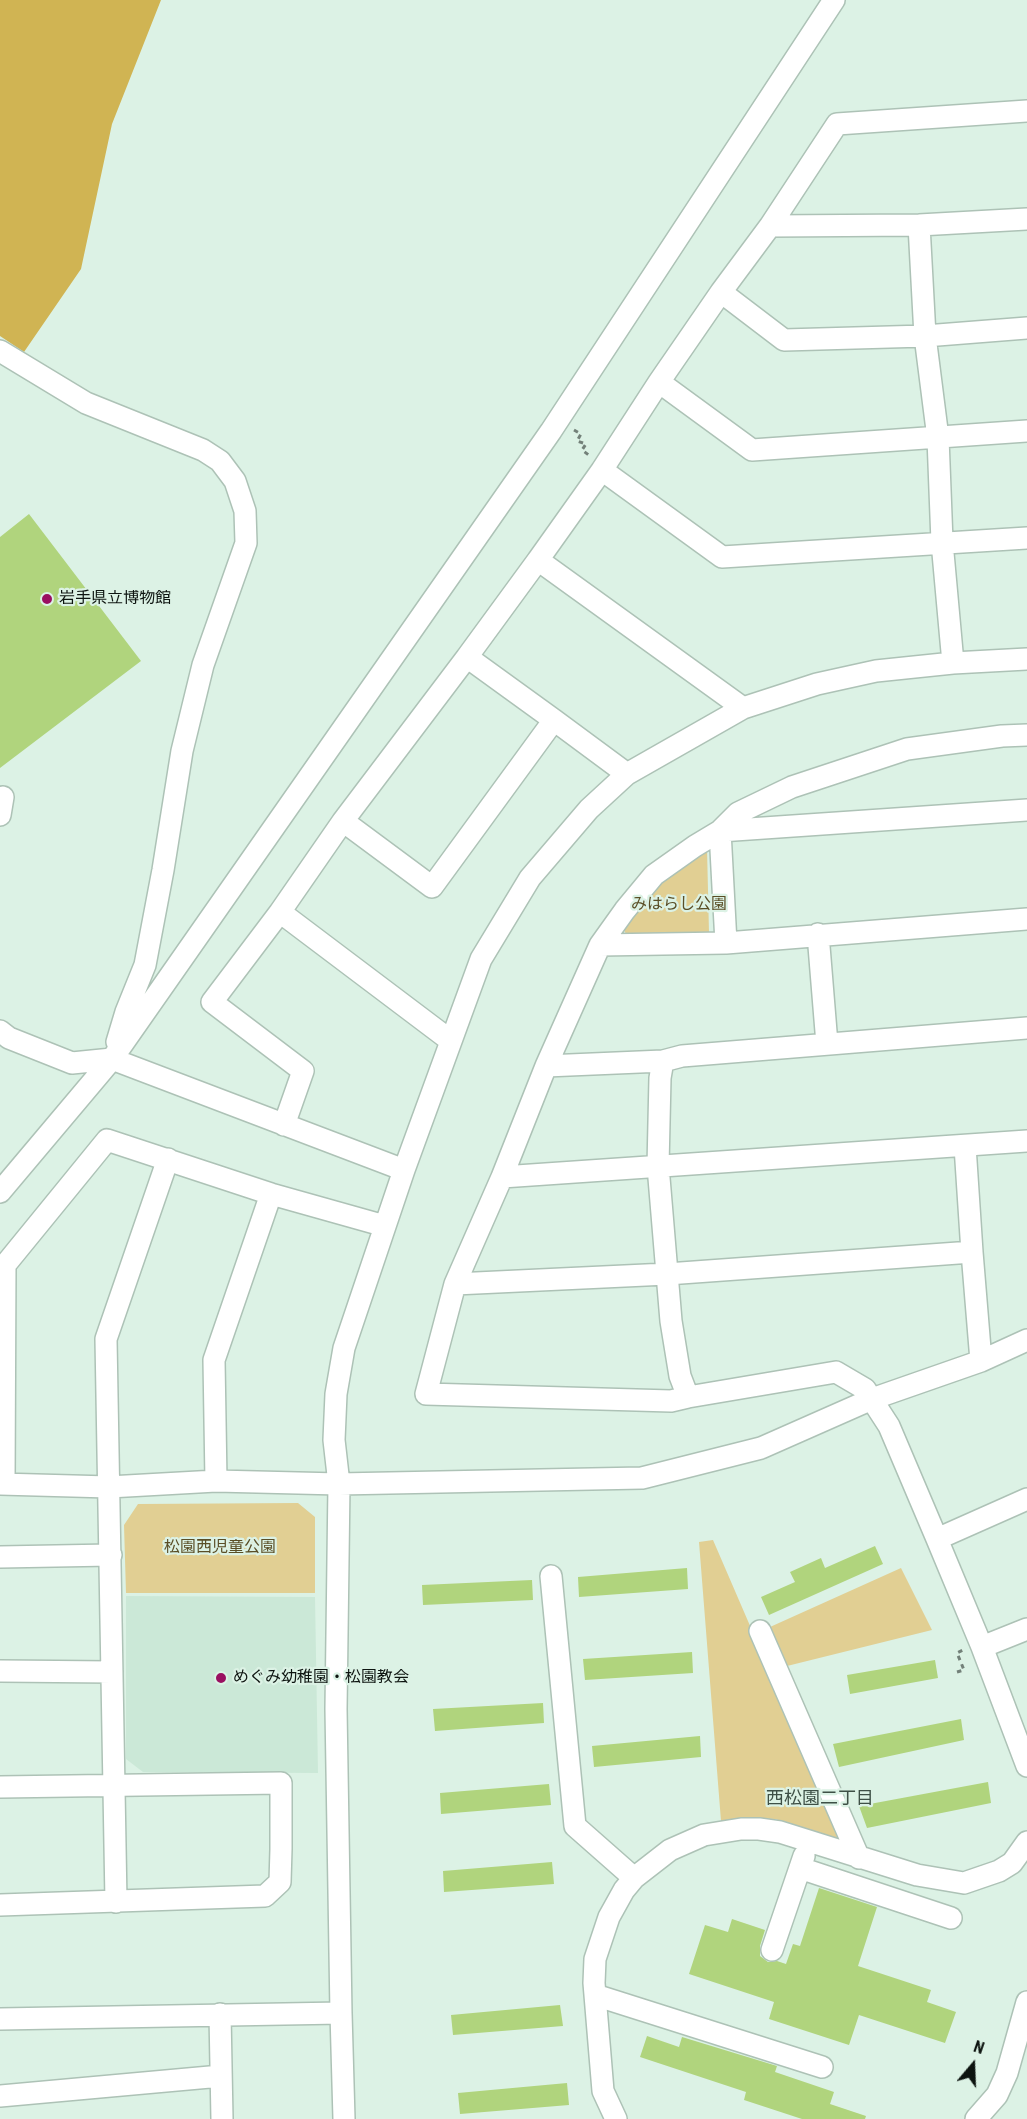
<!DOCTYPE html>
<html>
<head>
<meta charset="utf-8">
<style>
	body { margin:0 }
	#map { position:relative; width:1027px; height:2119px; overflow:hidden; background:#dcf2e5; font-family:"Roboto Condensed",sans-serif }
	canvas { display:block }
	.north { position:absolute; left:943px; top:2035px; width:60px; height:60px; -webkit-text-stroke:4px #dcf2e5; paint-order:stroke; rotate:19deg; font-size:16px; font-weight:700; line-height:24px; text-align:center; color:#0d1410 }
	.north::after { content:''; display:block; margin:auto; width:21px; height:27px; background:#0d1410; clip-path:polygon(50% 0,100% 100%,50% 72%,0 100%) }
</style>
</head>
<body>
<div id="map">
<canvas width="1027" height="2119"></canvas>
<div class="north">N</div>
</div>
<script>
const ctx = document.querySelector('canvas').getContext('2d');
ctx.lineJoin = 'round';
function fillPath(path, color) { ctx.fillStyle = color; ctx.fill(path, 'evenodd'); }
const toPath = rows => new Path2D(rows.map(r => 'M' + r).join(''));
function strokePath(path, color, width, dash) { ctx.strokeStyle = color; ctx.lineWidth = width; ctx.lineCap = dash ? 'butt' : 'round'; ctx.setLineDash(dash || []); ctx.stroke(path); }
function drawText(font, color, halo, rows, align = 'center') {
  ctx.font = font + ' "Roboto Condensed","Noto Sans JP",sans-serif'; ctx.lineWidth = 4.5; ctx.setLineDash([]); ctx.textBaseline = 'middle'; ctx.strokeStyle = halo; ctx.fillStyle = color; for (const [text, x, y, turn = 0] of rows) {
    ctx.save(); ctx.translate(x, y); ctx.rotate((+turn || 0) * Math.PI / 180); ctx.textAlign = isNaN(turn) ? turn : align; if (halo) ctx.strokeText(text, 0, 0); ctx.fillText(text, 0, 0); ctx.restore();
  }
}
const built = toPath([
	[126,1596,315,1597,318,1773,143,1772,126,1759]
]);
const green = toPath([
	[707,848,709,933,628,937,620,924,656,885],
	[298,1503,315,1517,315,1593,126,1593,124,1525,138,1504],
	[713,1540,798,1737,838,1839,775,1819,743,1818,721,1821,699,1542],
	[901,1568,932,1630,787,1666,770,1627]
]);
const forest = toPath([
	[0,0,161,0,112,124,81,269,24,352,0,336]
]);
const building = toPath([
	[29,514,141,661,0,768,0,537],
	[875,1546,883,1564,769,1615,761,1597,795,1582,790,1572,821,1558,825,1568],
	[687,1568,688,1589,579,1597,578,1577],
	[532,1580,533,1600,423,1605,422,1585],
	[692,1652,693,1673,585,1680,583,1659],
	[935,1660,938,1678,850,1694,847,1675],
	[543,1703,544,1723,435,1731,433,1709],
	[961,1719,964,1740,839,1767,833,1744],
	[700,1736,701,1757,594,1767,592,1746],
	[988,1782,991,1803,867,1828,859,1806],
	[549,1784,551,1805,441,1814,440,1793],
	[552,1862,554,1884,444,1892,443,1871],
	[819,1888,877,1907,858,1966,931,1990,927,2002,956,2012,945,2043,859,2015,849,2045,769,2019,774,2002,689,1974,705,1925,728,1932,732,1919,765,1930,760,1946,760,1956,768,1962,777,1961,786,1964,793,1944,800,1946],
	[560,2005,563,2026,453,2035,451,2015],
	[647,2036,679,2047,682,2037,777,2066,775,2072,834,2092,830,2104,866,2116,865,2119,802,2119,744,2100,746,2092,640,2057],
	[567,2083,569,2105,460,2114,458,2093]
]);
const path = toPath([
	[574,430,581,434,577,441,586,444,582,450,590,456],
	[957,1672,964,1670,957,1653,965,1649]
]);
const minor = toPath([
	[1027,111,837,124,770,226,919,225,1027,219],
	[919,225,925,336,938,438,942,542,953,663],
	[721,292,770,226],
	[1027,328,925,336,784,340,721,292,659,382,752,450,1027,431],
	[0,351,86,403,203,450,220,461,235,481,245,511,246,543,203,665,182,751,163,870,145,965,126,1012,117,1042],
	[602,470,659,382],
	[467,657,538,560],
	[743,708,538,560,602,470,722,557,1027,538],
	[554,720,432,887,343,821,467,657,554,720,627,774],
	[0,815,3,797],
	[280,912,343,821],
	[818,934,827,1044],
	[726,943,720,831,1027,810],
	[600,945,726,943,1027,919],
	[1027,1028,682,1056,663,1061,660,1078,658,1166,671,1321,680,1376,688,1397,836,1372,865,1389,889,1426,937,1539,982,1647,1027,1766],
	[0,1031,9,1038,72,1063,112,1059,404,1170],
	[663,1061,546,1066,502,1177,1027,1141],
	[546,1066,600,945,625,910,654,875,695,846,720,831,738,813,792,787,907,749,1002,736,1027,735],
	[284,1125,303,1071,212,1002,280,912,451,1041],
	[0,1192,112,1059,551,431,834,0],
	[271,1194,385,1226],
	[972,1252,981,1361],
	[455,1284,502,1177],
	[688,1397,671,1401,426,1394,455,1284,667,1274,972,1252,965,1146],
	[0,1484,109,1487,216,1481,339,1484,642,1478,761,1448,872,1399,981,1361,1027,1340],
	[4,1484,5,1265,107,1140,271,1194,214,1360,216,1481],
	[937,1539,1027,1499],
	[0,1557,111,1555],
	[551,1576,575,1826,634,1878],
	[760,1631,859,1858],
	[982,1647,1027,1629],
	[0,1671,112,1672],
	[0,1787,281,1783,281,1849,280,1882,265,1896,0,1905],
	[800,1868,951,1918],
	[116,1902,106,1339,168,1159],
	[772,1950,804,1856],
	[595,1995,822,2067],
	[220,2014,222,2119],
	[0,2019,341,2013],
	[0,2096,221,2076],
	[344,2119,341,2013,336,1709,339,1484,334,1440,336,1394,344,1348,404,1170,481,959,530,878,589,809,627,774,743,708,817,684,876,671,953,663,1027,659],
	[616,2119,603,2091,594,1983,595,1959,609,1917,624,1890,634,1878,670,1850,704,1835,741,1829,759,1829,780,1832,917,1875,964,1883,999,1871,1012,1863,1027,1842],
	[976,2119,997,2095,1007,2073,1027,2002]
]);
const markers = [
	[47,599,6,"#9a0f61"],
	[221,1678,6,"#9a0f61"]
];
const poiNames = [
	["岩手県立博物館",59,599],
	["めぐみ幼稚園・松園教会",233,1678]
];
const parkNames = [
	["みはらし公園",679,905],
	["松園西児童公園",220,1548]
];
const neighbourhoodNames = [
	["西松園二丁目",820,1799]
];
fillPath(built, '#cbe8d7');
fillPath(green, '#e1cf93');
fillPath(forest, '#d0b453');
fillPath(building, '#b0d47d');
strokePath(minor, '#adc2b6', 24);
strokePath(path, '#738179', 3, [4.5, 4.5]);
strokePath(minor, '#fff', 21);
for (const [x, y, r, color] of markers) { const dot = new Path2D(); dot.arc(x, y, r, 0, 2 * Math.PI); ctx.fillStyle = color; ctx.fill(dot); strokePath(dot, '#dcf2e5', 2); }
drawText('16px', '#0d1410', '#dcf2e5', poiNames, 'left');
drawText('16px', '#5a4e26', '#dcf2e5', parkNames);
drawText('18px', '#3e5046', '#dcf2e5', neighbourhoodNames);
</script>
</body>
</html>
